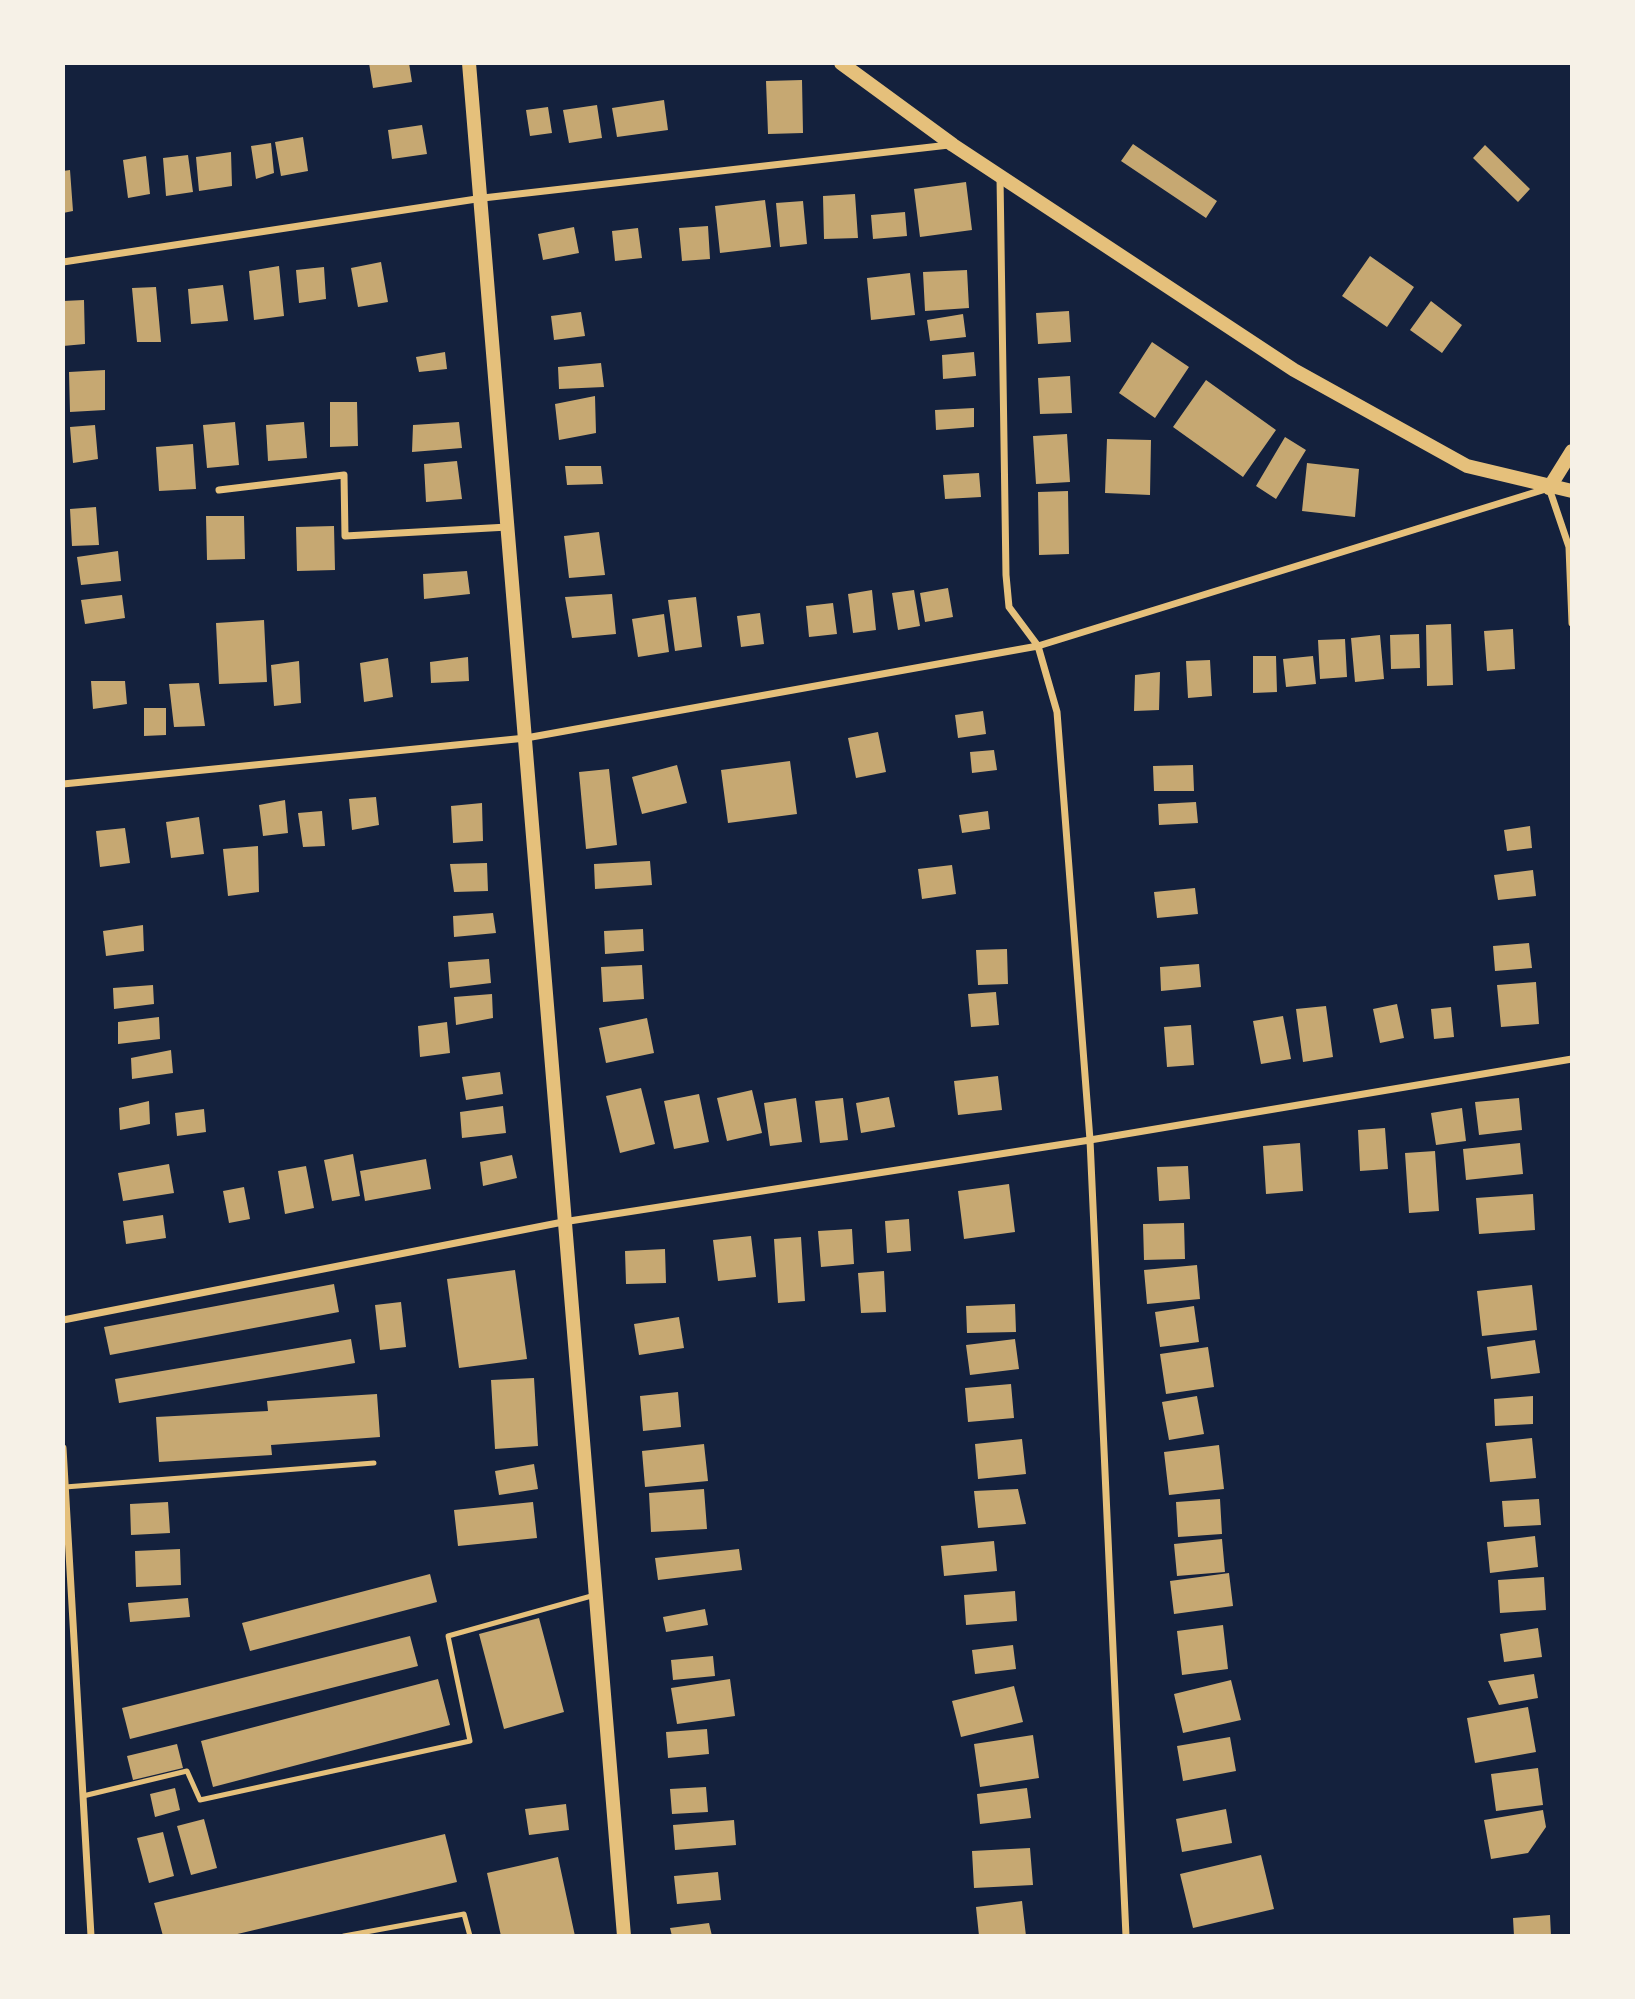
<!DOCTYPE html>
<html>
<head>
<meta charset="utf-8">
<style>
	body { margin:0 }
	#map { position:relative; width:1635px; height:1999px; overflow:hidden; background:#14213d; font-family:Barlow,sans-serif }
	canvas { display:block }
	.frame { position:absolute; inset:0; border:65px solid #f6f1e7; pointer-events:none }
</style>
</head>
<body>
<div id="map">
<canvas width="1635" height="1999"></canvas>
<div class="frame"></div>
</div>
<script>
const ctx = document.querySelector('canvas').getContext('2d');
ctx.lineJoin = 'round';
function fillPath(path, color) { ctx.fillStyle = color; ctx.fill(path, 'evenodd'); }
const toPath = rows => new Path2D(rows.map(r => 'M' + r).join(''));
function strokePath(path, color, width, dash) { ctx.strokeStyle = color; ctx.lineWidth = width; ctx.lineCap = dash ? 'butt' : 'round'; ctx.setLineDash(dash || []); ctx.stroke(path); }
const building = toPath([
	[369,63,409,63,412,82,373,88],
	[802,80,803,133,768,134,766,81],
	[664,100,668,130,617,137,612,108],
	[597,105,602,138,569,143,563,110],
	[548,107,552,133,530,136,526,110],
	[422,125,427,154,392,159,388,130],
	[303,137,308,171,281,176,275,142],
	[271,143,274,173,256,179,251,146],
	[1133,144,1217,201,1206,218,1121,161],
	[1485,145,1530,189,1518,202,1473,158],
	[231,152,232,186,199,191,196,157],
	[188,155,193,192,166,196,163,158],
	[146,156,150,194,128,198,123,160],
	[70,170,73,211,63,213,63,171],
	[966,182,972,230,920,237,914,189],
	[855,194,858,238,824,239,823,196],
	[765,200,771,247,720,253,715,206],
	[803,201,807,244,780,247,776,203],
	[905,212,907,236,873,239,871,215],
	[708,226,710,259,682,261,679,228],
	[574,227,579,253,543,260,538,234],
	[638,228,642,258,615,261,612,231],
	[1370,256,1414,287,1387,327,1342,296],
	[381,262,388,302,358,307,351,268],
	[279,266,284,316,254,320,249,271],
	[324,267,326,299,299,303,296,270],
	[967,270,969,308,925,311,923,272],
	[910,273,915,315,871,320,867,278],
	[223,285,228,321,191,324,188,289],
	[156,287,161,342,137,342,132,288],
	[84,300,85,344,63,346,63,301],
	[1431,301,1462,325,1442,353,1410,330],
	[1069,311,1071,342,1038,344,1036,313],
	[581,312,585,336,554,340,551,316],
	[963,314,966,337,930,341,927,320],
	[1152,342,1189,367,1155,418,1119,393],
	[445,352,447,369,419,372,416,357],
	[974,352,976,376,943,379,942,355],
	[601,363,604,387,559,389,558,367],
	[105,370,105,410,70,412,69,372],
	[1070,376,1072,413,1040,414,1038,378],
	[1206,380,1276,430,1243,477,1173,427],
	[595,396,596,433,559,440,555,404],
	[330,402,357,402,358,446,330,447],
	[974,408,974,427,936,430,935,410],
	[235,422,239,465,207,468,203,425],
	[304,422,307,458,268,461,266,425],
	[459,422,462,448,412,452,413,425],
	[95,425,98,459,73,463,70,427],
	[1067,434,1070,482,1036,484,1033,436],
	[1285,437,1306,450,1276,499,1256,486],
	[1107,439,1151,440,1150,495,1105,493],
	[193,444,196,489,159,491,156,447],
	[457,461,462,499,426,502,424,464],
	[1307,463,1359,469,1355,517,1302,511],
	[565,466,601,466,603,484,567,485],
	[979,473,981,497,945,499,943,475],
	[1068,491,1069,554,1039,555,1038,492],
	[96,507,99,545,72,546,70,509],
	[206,516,244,516,245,559,207,560],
	[334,526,335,570,297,571,296,527],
	[599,532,605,575,569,578,564,536],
	[118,551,121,581,81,585,77,557],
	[467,571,470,594,424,599,423,574],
	[948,588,953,617,925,622,920,593],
	[872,590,876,630,853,633,848,594],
	[914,590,920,626,898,630,892,593],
	[612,594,616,634,572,638,565,597],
	[122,595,125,618,85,624,81,600],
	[696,597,702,647,675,651,668,600],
	[833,603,837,634,809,637,806,606],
	[760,613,764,644,741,647,737,616],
	[664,614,669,652,638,657,632,619],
	[264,620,267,682,219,684,216,623],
	[1451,624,1453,685,1427,686,1426,625],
	[1513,629,1515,669,1487,671,1484,631],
	[1419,634,1420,668,1391,669,1390,635],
	[1380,635,1384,679,1355,682,1351,638],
	[1345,639,1347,677,1320,679,1318,640],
	[1253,656,1276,656,1277,692,1253,693],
	[1313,656,1316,684,1286,687,1283,659],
	[468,657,469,681,431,683,430,662],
	[388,658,393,697,364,702,360,663],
	[1210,660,1212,696,1188,698,1186,661],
	[299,661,301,703,274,706,271,665],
	[1160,672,1159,710,1134,711,1135,675],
	[91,681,125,681,127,704,93,709],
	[199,683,205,726,174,727,169,684],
	[144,708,166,708,166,735,144,736],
	[983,711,986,734,958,738,955,715],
	[878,732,886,772,856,778,848,738],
	[994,750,997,770,972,773,970,752],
	[790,761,797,814,728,823,721,770],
	[677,765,687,803,642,814,632,777],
	[1193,765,1194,791,1154,791,1153,766],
	[609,769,617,845,586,849,579,772],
	[376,797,379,825,352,830,349,799],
	[285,800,288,833,263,836,259,805],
	[1196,802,1198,823,1159,825,1158,804],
	[482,803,483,841,453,843,451,806],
	[322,811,325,846,303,847,298,813],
	[988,811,990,829,962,833,959,815],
	[199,817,204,854,171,858,166,822],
	[1530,826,1532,848,1507,851,1504,830],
	[125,828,130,863,100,867,96,831],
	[258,846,259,892,228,896,223,849],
	[650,861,652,885,595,889,594,864],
	[487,863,488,891,454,892,450,864],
	[952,865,956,894,922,899,918,869],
	[1533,870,1536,896,1498,900,1494,875],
	[1195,888,1198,914,1157,918,1154,892],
	[493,913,496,933,454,937,453,916],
	[143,925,144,951,106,956,103,931],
	[643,929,644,951,605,954,604,931],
	[1529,943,1532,968,1495,971,1493,946],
	[1007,949,1008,984,978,985,976,950],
	[489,959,491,983,450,988,448,962],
	[1199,964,1201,987,1161,991,1160,967],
	[642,965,644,999,603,1002,601,967],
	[1536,982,1539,1024,1501,1027,1497,985],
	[153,985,154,1004,114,1009,113,988],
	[996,992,999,1025,971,1027,968,994],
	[492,994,493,1018,456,1025,454,997],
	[1397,1004,1404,1038,1380,1043,1373,1009],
	[1326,1006,1333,1057,1303,1062,1296,1009],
	[1451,1007,1454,1037,1434,1039,1431,1009],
	[1283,1016,1291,1059,1261,1064,1253,1021],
	[159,1017,160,1039,118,1044,118,1022],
	[647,1018,654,1053,606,1063,599,1028],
	[447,1022,450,1053,420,1057,418,1026],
	[1191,1025,1194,1065,1167,1067,1164,1027],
	[171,1050,173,1073,132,1079,131,1058],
	[500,1072,503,1094,466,1100,462,1077],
	[998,1076,1002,1110,958,1115,954,1081],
	[641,1088,655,1144,620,1153,606,1096],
	[752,1090,762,1133,727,1141,717,1098],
	[699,1094,709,1142,674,1149,664,1101],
	[889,1097,895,1127,861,1133,856,1103],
	[796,1098,802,1142,770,1146,764,1103],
	[843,1098,848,1140,820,1143,815,1101],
	[1519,1098,1522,1130,1479,1135,1475,1102],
	[149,1101,150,1124,120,1130,119,1108],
	[503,1106,506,1133,462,1138,460,1112],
	[1462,1108,1466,1141,1436,1145,1431,1113],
	[204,1109,206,1132,177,1136,175,1113],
	[1385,1128,1388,1169,1360,1171,1358,1130],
	[1300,1143,1303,1191,1266,1194,1263,1146],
	[1520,1143,1523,1174,1466,1180,1463,1149],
	[1435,1151,1439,1211,1409,1213,1405,1153],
	[353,1154,360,1196,332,1201,324,1160],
	[512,1155,517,1178,483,1186,480,1162],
	[426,1159,431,1189,365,1201,360,1171],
	[169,1164,174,1193,123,1201,118,1173],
	[306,1166,314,1208,285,1214,278,1171],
	[1188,1166,1190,1199,1159,1201,1157,1167],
	[1009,1184,1015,1232,964,1239,958,1191],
	[244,1187,250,1219,229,1223,223,1191],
	[1533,1194,1535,1230,1479,1234,1476,1198],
	[163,1215,166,1238,126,1244,123,1221],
	[909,1219,911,1251,887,1253,885,1221],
	[1184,1223,1185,1259,1144,1260,1143,1224],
	[852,1229,854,1264,821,1267,818,1231],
	[751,1236,756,1277,718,1281,713,1240],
	[801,1237,805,1301,778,1303,774,1239],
	[665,1249,666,1283,626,1284,625,1251],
	[1197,1265,1200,1299,1147,1304,1144,1270],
	[515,1270,527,1359,459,1368,447,1279],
	[884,1271,886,1312,861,1313,858,1273],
	[334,1284,339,1312,110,1355,104,1327],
	[1532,1285,1537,1330,1482,1336,1477,1291],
	[401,1302,406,1347,380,1350,375,1305],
	[1015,1304,1016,1332,967,1333,966,1306],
	[1194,1306,1199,1342,1160,1347,1155,1312],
	[679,1317,684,1348,639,1355,634,1324],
	[351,1339,355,1363,119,1403,115,1379],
	[1015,1339,1019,1369,970,1375,966,1345],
	[1535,1340,1540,1373,1491,1379,1487,1347],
	[1208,1347,1214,1387,1166,1394,1160,1354],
	[534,1378,538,1446,495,1449,491,1380],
	[1011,1384,1014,1418,968,1422,965,1388],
	[678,1392,681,1427,643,1431,640,1396],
	[377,1394,380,1437,271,1445,272,1455,159,1462,156,1417,268,1411,267,1401],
	[1197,1396,1204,1434,1169,1440,1162,1402],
	[1533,1396,1533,1424,1495,1426,1494,1399],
	[1532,1438,1536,1478,1490,1482,1486,1443],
	[1022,1439,1026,1474,978,1479,975,1444],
	[704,1444,708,1481,645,1487,642,1451],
	[1219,1445,1224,1489,1169,1495,1164,1452],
	[534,1464,538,1489,499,1495,495,1471],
	[704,1489,707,1529,651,1532,649,1493],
	[1018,1489,1026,1524,978,1528,974,1491],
	[1220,1499,1222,1534,1178,1537,1176,1502],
	[1539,1499,1541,1525,1504,1527,1502,1501],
	[168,1502,170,1533,131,1535,130,1504],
	[533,1502,537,1538,458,1546,454,1510],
	[1535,1536,1538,1567,1490,1573,1487,1542],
	[1222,1539,1225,1572,1177,1576,1174,1544],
	[994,1541,997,1571,944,1576,941,1546],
	[180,1549,181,1585,136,1587,135,1551],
	[739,1549,742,1570,658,1580,655,1558],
	[1229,1573,1233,1606,1174,1614,1170,1581],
	[430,1574,437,1602,250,1651,242,1623],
	[1544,1577,1546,1610,1500,1613,1498,1580],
	[1015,1591,1017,1621,966,1625,964,1595],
	[188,1598,190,1617,130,1622,128,1603],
	[705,1609,708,1625,666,1632,663,1617],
	[539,1618,564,1712,504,1729,479,1634],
	[1223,1625,1228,1669,1182,1675,1177,1631],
	[1538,1628,1542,1657,1504,1662,1500,1634],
	[410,1636,418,1666,130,1739,122,1708],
	[1013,1645,1016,1669,975,1674,972,1650],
	[713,1656,715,1676,673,1680,671,1660],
	[1534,1674,1538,1698,1499,1705,1488,1681],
	[438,1679,450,1725,213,1787,201,1741],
	[730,1679,735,1716,677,1724,671,1688],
	[1231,1680,1241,1720,1183,1733,1174,1694],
	[1014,1686,1023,1722,961,1737,952,1701],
	[1528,1707,1536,1752,1475,1763,1467,1718],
	[707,1729,709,1754,668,1758,666,1732],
	[1033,1735,1039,1778,980,1787,974,1744],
	[1230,1737,1236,1771,1183,1781,1177,1746],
	[177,1744,183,1768,133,1780,127,1756],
	[1538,1768,1543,1805,1496,1811,1491,1774],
	[706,1787,708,1812,672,1814,670,1789],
	[175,1788,180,1810,155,1817,150,1794],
	[1027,1788,1031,1818,980,1824,977,1794],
	[566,1804,569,1830,529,1835,525,1809],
	[1226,1809,1232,1843,1182,1852,1176,1819],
	[1543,1810,1546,1827,1528,1853,1491,1859,1484,1820],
	[204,1819,217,1868,191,1875,177,1826],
	[734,1820,736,1845,675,1850,673,1825],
	[163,1832,174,1876,149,1883,137,1838],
	[445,1834,457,1882,229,1936,163,1936,154,1903],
	[1030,1848,1033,1885,974,1888,972,1851],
	[1261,1855,1274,1909,1193,1928,1180,1874],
	[558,1857,575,1936,501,1936,487,1873],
	[718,1872,721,1900,677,1904,674,1876],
	[1022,1901,1026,1936,979,1936,976,1907],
	[1550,1915,1551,1936,1514,1936,1513,1918],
	[709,1923,712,1936,672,1936,670,1928]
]);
const service = toPath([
	[65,1487,374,1463],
	[83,1796,187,1771,200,1800,470,1741,448,1636,595,1595],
	[344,1936,464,1914,470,1936]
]);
const minor = toPath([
	[1000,177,1006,575,1009,607,1038,646,1057,712,1090,1140,1126,1936],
	[63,262,483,198,949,145],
	[219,490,344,475,345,536,508,527],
	[63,784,526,738,1038,646,1549,488,1569,547,1572,623],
	[63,1320,563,1222,1090,1140,1572,1059],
	[63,1448,91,1936]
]);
const secondary = toPath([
	[469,63,624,1936],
	[841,63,953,145,1294,370,1467,466,1572,491],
	[1549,488,1572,451]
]);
fillPath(building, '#c6a872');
strokePath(service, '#e5c07b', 5);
strokePath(minor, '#e5c07b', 7);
strokePath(secondary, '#e5c07b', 14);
</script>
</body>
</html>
